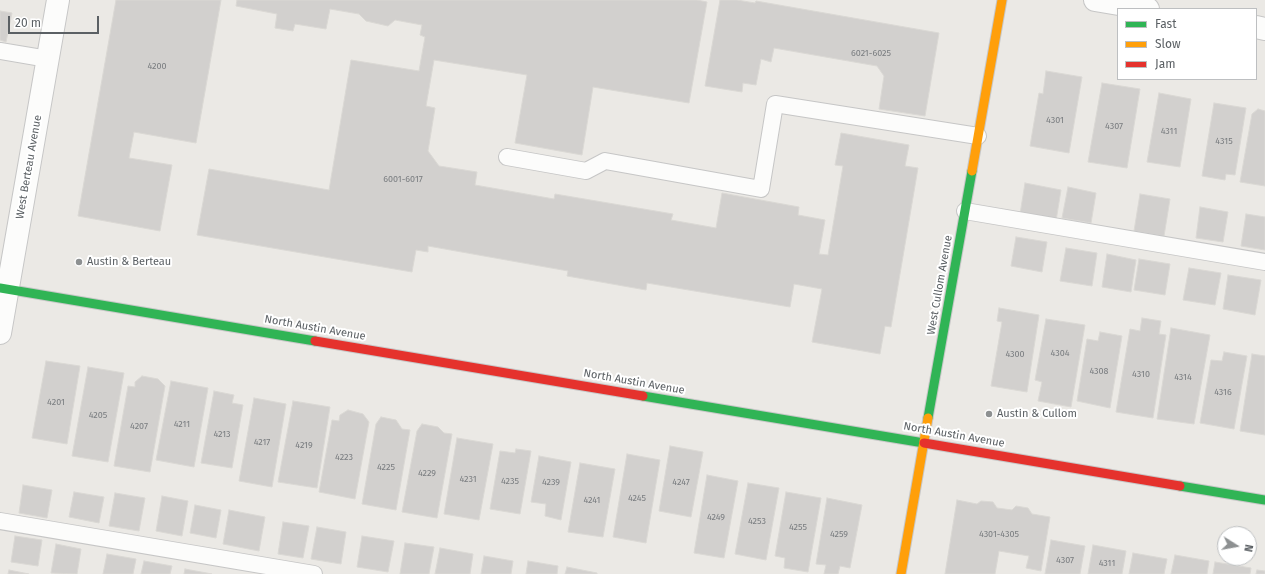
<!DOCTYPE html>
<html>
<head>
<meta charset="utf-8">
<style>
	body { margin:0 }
	#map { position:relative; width:1265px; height:574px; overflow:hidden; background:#ebe9e5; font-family:"Fira Sans",sans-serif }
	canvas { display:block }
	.legend { position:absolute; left:1117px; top:8px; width:140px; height:72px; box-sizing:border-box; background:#fff; border:1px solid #bdbfc1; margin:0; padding:5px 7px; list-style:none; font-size:12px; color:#5b6064 }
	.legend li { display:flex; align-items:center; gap:8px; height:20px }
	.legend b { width:20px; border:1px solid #bdbfc1 }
	.north { position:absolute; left:1217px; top:526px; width:40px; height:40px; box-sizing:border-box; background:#fff; border:1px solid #bdbfc1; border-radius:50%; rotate:101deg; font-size:11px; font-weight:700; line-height:16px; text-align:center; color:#5b6064 }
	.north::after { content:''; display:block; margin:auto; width:14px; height:18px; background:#8d9091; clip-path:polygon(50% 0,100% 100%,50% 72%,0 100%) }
	.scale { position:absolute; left:8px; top:16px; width:91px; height:18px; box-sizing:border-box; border:2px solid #5b6064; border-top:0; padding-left:5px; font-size:12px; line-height:14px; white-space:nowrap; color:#5b6064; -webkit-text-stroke:3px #fff; paint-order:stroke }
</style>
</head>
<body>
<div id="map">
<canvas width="1265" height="574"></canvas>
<ul class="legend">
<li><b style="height:5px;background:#30b455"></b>Fast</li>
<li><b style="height:5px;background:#ff9f0a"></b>Slow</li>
<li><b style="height:5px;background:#e5322d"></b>Jam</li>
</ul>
<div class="north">N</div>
<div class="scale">20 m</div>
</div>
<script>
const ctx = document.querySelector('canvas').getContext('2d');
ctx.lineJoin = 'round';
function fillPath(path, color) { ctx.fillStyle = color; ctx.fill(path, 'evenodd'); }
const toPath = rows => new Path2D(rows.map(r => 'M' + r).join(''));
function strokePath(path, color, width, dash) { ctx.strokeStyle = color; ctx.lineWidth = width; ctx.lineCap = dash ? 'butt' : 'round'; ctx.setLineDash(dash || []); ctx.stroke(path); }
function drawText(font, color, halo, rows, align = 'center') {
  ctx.font = font + ' "Fira Sans",sans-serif'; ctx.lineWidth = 4; ctx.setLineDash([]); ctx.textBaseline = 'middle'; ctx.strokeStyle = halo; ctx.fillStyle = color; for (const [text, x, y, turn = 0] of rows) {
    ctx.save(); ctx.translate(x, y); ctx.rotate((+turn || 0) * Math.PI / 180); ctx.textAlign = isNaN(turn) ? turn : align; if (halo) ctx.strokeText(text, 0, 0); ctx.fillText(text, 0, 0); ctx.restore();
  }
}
const building = toPath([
	[116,0,221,0,196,143,134,132,129,158,172,165,160,231,78,216,116,0],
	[237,0,697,0,707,2,689,103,593,87,582,155,515,143,527,75,434,60,426,106,435,108,428,151,439,166,477,172,475,185,554,199,555,194,673,214,671,220,716,228,722,193,799,207,798,215,825,220,819,254,828,255,843,166,835,165,841,133,909,145,905,166,918,168,891,327,885,326,880,354,812,342,822,289,794,284,790,307,647,283,646,290,567,276,568,271,428,246,428,252,416,250,412,272,197,235,209,169,329,190,351,60,419,71,425,37,420,35,422,25,395,20,388,26,366,21,359,14,330,9,326,29,295,24,293,31,275,28,277,14,236,6,237,0],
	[720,0,737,0,755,3,756,1,939,33,925,116,879,109,884,76,877,66,774,48,771,62,761,59,756,85,743,83,742,92,705,86,720,0],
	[0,11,12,13,6,42,0,40,0,11],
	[1046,71,1082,77,1069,153,1030,146,1039,93,1043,94,1046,71],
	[1102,83,1140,89,1127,168,1088,162,1102,83],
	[1159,93,1191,99,1180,167,1147,162,1159,93],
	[1214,103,1246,108,1235,175,1226,174,1225,180,1202,176,1214,103],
	[1258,109,1265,111,1265,186,1240,182,1252,114,1258,109],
	[1025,183,1061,190,1056,221,1020,214,1025,183],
	[1068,187,1096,193,1091,223,1062,218,1068,187],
	[1140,194,1170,199,1164,236,1134,231,1140,194],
	[1200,207,1228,212,1223,242,1196,238,1200,207],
	[1246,214,1265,217,1265,250,1241,246,1246,214],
	[1016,237,1047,242,1042,272,1011,266,1016,237],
	[1066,248,1097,253,1092,286,1060,281,1066,248],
	[1107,254,1136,260,1131,292,1102,287,1107,254],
	[1139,259,1170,264,1165,295,1134,290,1139,259],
	[1189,268,1221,273,1215,305,1183,300,1189,268],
	[1228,275,1261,280,1255,315,1223,309,1228,275],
	[999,308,1039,315,1027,392,991,386,1002,322,997,321,999,308],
	[1142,318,1161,321,1159,334,1166,335,1153,418,1116,412,1130,329,1140,331,1142,318],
	[1046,319,1085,325,1071,407,1038,401,1042,382,1035,380,1046,319],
	[1171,328,1210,335,1194,424,1157,419,1171,328],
	[1100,332,1122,336,1110,408,1077,401,1087,339,1098,341,1100,332],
	[1224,352,1247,356,1234,429,1200,423,1211,360,1222,361,1224,352],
	[1252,354,1265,356,1265,435,1240,431,1252,354],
	[46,361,80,366,67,444,32,438,46,361],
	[88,367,124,373,108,462,72,456,88,367],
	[142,376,158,379,165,386,150,472,114,466,128,386,135,387,135,382,142,376],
	[171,381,208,388,194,467,156,460,171,381],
	[214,391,234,395,232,403,243,405,232,468,201,463,214,391],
	[254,398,286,404,272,487,239,481,254,398],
	[293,401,330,407,317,488,278,482,293,401],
	[348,410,363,414,369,422,355,499,319,492,332,420,339,421,340,415,348,410],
	[381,417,396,420,402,429,410,430,396,510,362,504,376,424,381,417],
	[422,424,438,427,444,433,452,434,437,518,402,512,417,431,422,424],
	[457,438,493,444,479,520,444,514,457,438],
	[670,446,703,452,691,517,659,511,670,446],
	[516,449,531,451,520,514,490,509,500,451,515,453,516,449],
	[627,454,660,460,646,543,613,537,627,454],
	[539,456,571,462,561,520,545,516,546,504,531,502,539,456],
	[580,463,615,469,603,537,568,532,580,463],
	[707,475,738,481,724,558,694,553,707,475],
	[748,483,779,488,766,560,735,554,748,483],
	[23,485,52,490,47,518,19,513,23,485],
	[74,492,104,497,99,523,69,517,74,492],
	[786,492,821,498,808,572,784,568,785,558,775,556,786,492],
	[115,493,145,498,139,531,109,526,115,493],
	[162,496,188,501,182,536,156,531,162,496],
	[827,498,862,505,850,568,840,566,838,574,824,574,826,565,816,564,827,498],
	[957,500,977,504,981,501,993,502,997,508,1012,510,1016,506,1028,508,1032,514,1050,517,1041,571,1026,568,1029,556,999,551,995,574,945,574,957,500],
	[195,505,221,510,216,538,190,533,195,505],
	[229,510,265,517,259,551,223,544,229,510],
	[283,522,309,526,303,558,278,554,283,522],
	[317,527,346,532,341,564,311,559,317,527],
	[15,536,42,540,38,566,11,562,15,536],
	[362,536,394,541,388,572,357,567,362,536],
	[1051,540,1085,546,1080,574,1045,574,1051,540],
	[405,543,434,547,429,574,400,574,405,543],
	[56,544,81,549,77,574,51,573,56,544],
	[1093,545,1126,551,1122,574,1088,574,1093,545],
	[440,548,473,554,470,574,435,574,440,548],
	[1133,553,1167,559,1164,574,1129,574,1133,553],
	[107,554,136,559,133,574,103,574,107,554],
	[1175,555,1209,561,1207,574,1171,574,1175,555],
	[484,556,513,561,511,574,481,574,484,556],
	[144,561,172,566,170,574,141,574,144,561],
	[528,561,558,566,557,574,526,574,528,561],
	[1215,562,1251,568,1250,574,1213,574,1215,562],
	[567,567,597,573,597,574,565,574,567,567],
	[185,569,212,574,184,574,185,569],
	[9,570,29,574,8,574,9,570],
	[1257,570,1265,571,1265,574,1256,574,1257,570]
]);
const lane = toPath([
	[0,51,48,59],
	[507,157,586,171,605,161,761,189,775,104,978,136],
	[965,211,1265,262],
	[0,521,314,574]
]);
const street = toPath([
	[1095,0,1148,9],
	[1256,27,1265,29],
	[0,333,58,0]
]);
const fast = toPath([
	[0,288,315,341],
	[643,396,924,443],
	[928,418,972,171],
	[1180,486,1265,500]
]);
const slow = toPath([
	[972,171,1002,0],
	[901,574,928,418]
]);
const jam = toPath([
	[315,341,643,396],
	[924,443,1180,486]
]);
const markers = [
	[79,262,4,"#8d9091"],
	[989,414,4,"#8d9091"]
];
const numberNames = [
	["6021-6025",871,53],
	["4200",157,66],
	["4301",1055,120],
	["4307",1114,126],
	["4311",1169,131],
	["4315",1224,141],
	["6001-6017",403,179],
	["4304",1060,353],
	["4300",1015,354],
	["4308",1099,371],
	["4310",1141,374],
	["4314",1183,377],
	["4316",1223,392],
	["4201",56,402],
	["4205",98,415],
	["4211",182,424],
	["4207",139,426],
	["4213",222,434],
	["4217",262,442],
	["4219",304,445],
	["4223",344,457],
	["4225",386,467],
	["4229",427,473],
	["4231",468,479],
	["4235",510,481],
	["4239",551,482],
	["4247",681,482],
	["4245",637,498],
	["4241",592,500],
	["4249",716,517],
	["4253",757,521],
	["4255",798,527],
	["4259",839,534],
	["4301-4305",999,534],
	["4307",1065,560],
	["4311",1107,563]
];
const streetNames = [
	["West Berteau Avenue",29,167,-80],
	["West Cullom Avenue",940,285,-80],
	["North Austin Avenue",315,328,10],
	["North Austin Avenue",634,382,10],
	["North Austin Avenue",954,435,10]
];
const poiNames = [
	["Austin & Berteau",87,262],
	["Austin & Cullom",997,414]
];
fillPath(building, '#d2d0ce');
strokePath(building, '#dad8d4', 1);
strokePath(lane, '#c6c6c6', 18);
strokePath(street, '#c6c6c6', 24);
strokePath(fast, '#c7c7c7', 11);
strokePath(slow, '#c7c7c7', 11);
strokePath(jam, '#c7c7c7', 11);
strokePath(lane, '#fcfcfb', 16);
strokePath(street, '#fcfcfb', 22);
strokePath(fast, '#30b455', 9);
strokePath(slow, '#ff9f0a', 9);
strokePath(jam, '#e5322d', 9);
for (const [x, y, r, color] of markers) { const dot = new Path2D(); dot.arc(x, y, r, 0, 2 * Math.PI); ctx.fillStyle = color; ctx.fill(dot); strokePath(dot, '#fff', 1.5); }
drawText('9px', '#7a7d80', null, numberNames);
drawText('11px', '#5b6064', '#fff', streetNames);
drawText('11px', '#5b6064', '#fff', poiNames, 'left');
</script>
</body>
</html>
